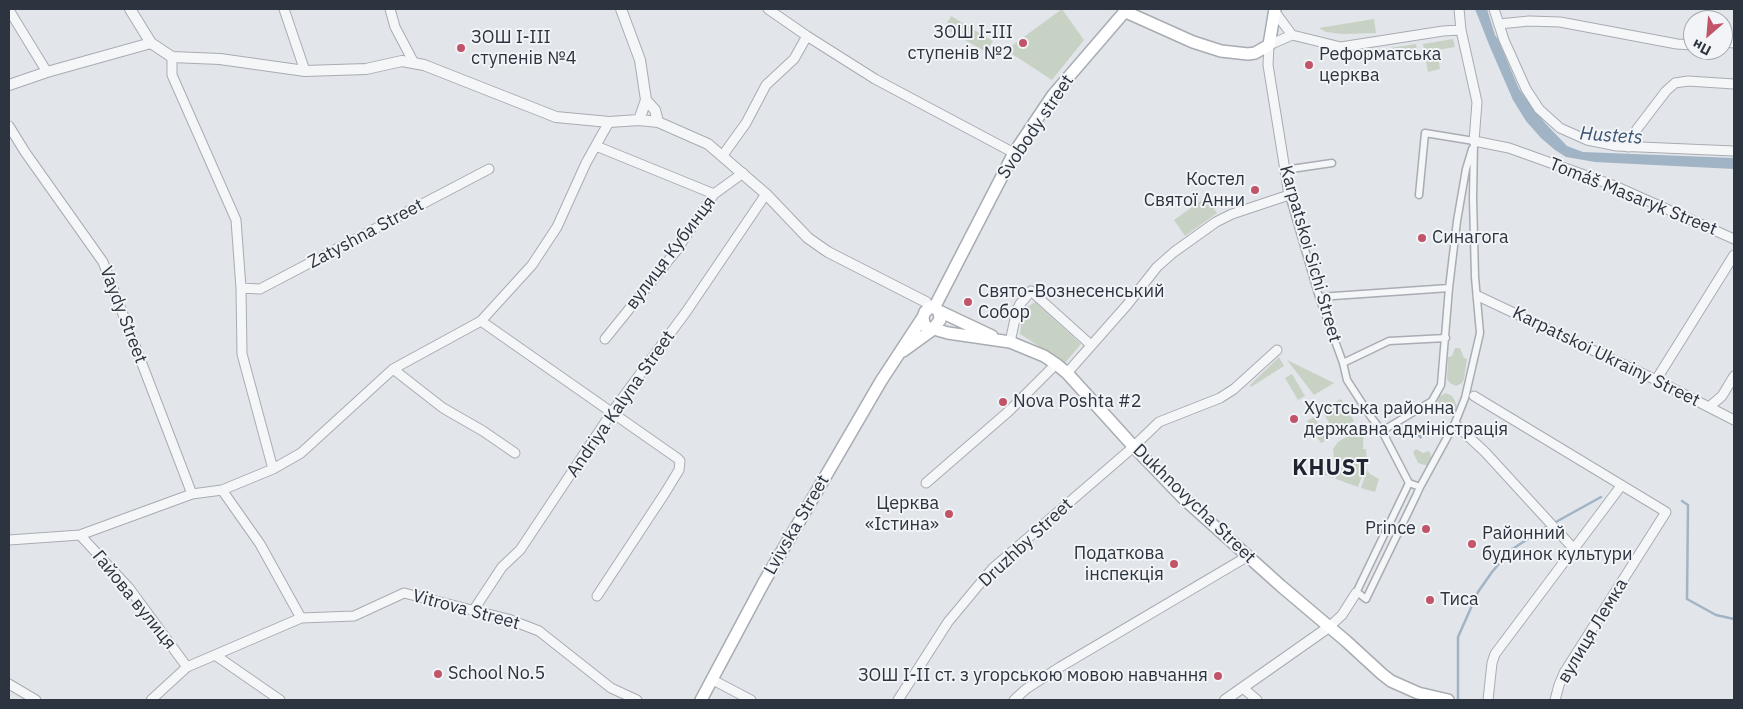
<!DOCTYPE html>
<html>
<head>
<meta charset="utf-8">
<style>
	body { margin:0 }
	#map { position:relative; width:1743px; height:709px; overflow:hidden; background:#e2e5e9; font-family:"IBM Plex Sans",sans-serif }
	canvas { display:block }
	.frame { position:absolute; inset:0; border:10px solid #2c3440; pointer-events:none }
	.north { position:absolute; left:1683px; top:10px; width:50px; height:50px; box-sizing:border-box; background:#f2f4f7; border:1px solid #a3a7ae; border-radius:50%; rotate:207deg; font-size:14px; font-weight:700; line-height:20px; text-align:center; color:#2c3440 }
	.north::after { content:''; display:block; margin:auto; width:18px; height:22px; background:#c25469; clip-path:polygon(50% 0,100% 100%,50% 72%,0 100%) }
</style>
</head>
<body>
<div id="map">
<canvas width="1743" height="709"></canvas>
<div class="frame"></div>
<div class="north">Пн</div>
</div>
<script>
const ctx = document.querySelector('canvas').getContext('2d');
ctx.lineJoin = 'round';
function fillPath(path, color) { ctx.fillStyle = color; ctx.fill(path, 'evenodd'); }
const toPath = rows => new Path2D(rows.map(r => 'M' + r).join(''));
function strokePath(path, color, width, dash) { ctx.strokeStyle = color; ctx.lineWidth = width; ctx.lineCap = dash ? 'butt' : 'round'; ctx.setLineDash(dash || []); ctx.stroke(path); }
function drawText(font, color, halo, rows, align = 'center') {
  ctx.font = font + ' "IBM Plex Sans",sans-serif'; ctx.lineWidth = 4; ctx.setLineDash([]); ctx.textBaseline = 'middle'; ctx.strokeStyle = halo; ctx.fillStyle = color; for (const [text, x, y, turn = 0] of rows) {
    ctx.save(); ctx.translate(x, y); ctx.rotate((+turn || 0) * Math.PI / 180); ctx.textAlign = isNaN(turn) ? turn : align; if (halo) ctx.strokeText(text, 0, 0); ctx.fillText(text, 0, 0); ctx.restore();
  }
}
const green = toPath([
	[1062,9,1084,40,1052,80,1006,50],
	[951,16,993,41,986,52,944,28],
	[1374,19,1376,33,1342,34,1326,32,1319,28],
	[1453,39,1455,47,1437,50,1440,69,1428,72,1423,44],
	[1416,44,1417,51,1365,59,1363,52],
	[1206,197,1217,213,1185,236,1174,220],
	[1035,302,1081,344,1065,363,1020,334,1023,310],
	[1455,348,1460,348,1464,358,1467,359,1464,379,1462,383,1456,386,1450,383,1447,379,1448,357,1452,356],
	[1279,357,1284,366,1251,387,1250,385],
	[1287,360,1334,383,1314,395],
	[1292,374,1305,396,1298,400,1285,378],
	[1446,393,1452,396,1455,401,1457,407,1456,412,1453,416,1444,413,1438,401,1439,397],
	[1341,399,1354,421,1334,432,1322,410],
	[1314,417,1328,439,1321,443,1307,421],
	[1364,426,1363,449,1366,449,1367,463,1358,487,1336,479,1333,449,1338,442],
	[1416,449,1423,453,1429,451,1432,458,1428,466,1418,463,1413,452],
	[1329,456,1333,478,1316,472],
	[1367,470,1370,474,1379,479,1375,492,1361,488]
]);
const water = toPath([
	[1475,9,1487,9,1495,35,1498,39,1519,89,1545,123,1567,146,1583,152,1734,158,1734,169,1595,162,1566,157,1555,150,1541,138,1526,121,1513,100,1490,47],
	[1424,423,1427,425,1430,431,1427,437,1422,437,1421,439,1416,435,1414,429,1417,428,1418,424,1423,425]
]);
const stream = toPath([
	[1682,501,1688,505,1687,599,1716,615,1734,619],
	[1554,523,1601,497],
	[1458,700,1458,637,1478,592,1492,572,1511,550,1549,525]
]);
const pedestrian = toPath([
	[1291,169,1332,163],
	[1289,195,1319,297,1343,363,1347,380,1371,417,1382,431,1409,483,1356,593],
	[1419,195,1425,133,1474,141],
	[1319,297,1449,288],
	[1343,363,1389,341,1446,338],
	[1382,431,1432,401,1441,385,1449,288,1457,221,1466,169,1472,149],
	[1420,487,1455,423,1465,398,1480,333,1475,277,1473,198,1474,141],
	[1357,592,1366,599,1416,496,1420,487,1409,483]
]);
const minor = toPath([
	[284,9,305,71],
	[390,9,395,27,414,63],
	[768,9,807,36,875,79,1014,153],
	[1459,9,1461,30,1477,102,1474,141,1509,148,1615,186,1734,239],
	[1494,9,1504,40,1526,89,1539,109,1560,128,1587,140,1617,146,1734,151],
	[9,10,47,72],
	[1275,12,1292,35,1341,47,1443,31,1461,30],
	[1499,24,1529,21,1560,22,1677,44,1693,45],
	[1723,42,1734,43],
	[172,57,172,75,236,220,241,288,242,354,273,469],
	[9,126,25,152,103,262,192,494],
	[596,146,714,194],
	[1628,147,1637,129,1666,91,1675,83,1688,81,1734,84],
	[723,155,746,123,766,85,794,59,807,36],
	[241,288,260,289,489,169],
	[1478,296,1656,380,1734,420],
	[481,321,677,458,680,461,679,470,665,493,597,596],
	[605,339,676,251,714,194,743,173],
	[1010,342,1017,310,1020,304,1031,291,1091,345],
	[393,369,443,408,483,431,515,453],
	[1067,373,1127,305,1157,267,1174,252,1216,222,1232,214,1289,195,1268,65,1269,45,1292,35],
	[1656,380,1734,255],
	[1474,396,1666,512,1564,673,1559,685,1555,700],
	[1709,407,1722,396,1734,376],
	[1456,425,1485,452,1574,549],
	[926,483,1009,411,1056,364],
	[222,490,260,544,301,618],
	[80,535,129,588,187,667],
	[9,540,80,535,192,494,222,490,273,469,301,453,393,369,481,321,532,265,557,227,586,163,609,122],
	[473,611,502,567,520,550,612,412,686,312,766,194],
	[1329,627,1342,615,1356,593],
	[215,655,280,700],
	[713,680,751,700],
	[9,684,36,700],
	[1243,688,1257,700],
	[151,700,187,667,301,618,354,616,404,593,508,619,539,631,611,688,637,700],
	[898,700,948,622,992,569,1131,449,1159,422,1220,398,1234,389,1277,350],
	[1014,700,1026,689,1060,667,1248,556],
	[1488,700,1492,663,1495,654,1621,486]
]);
const tertiary = toPath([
	[130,9,151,43],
	[621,9,640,60,646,100,639,120],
	[9,85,47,72,151,43,172,57,220,59,305,71,366,69,402,61,424,65,556,117,609,122,639,120,658,122,708,144,766,194,808,238,828,252,926,302,930,307],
	[646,100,655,110,658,122],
	[1225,700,1329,627]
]);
const secondary = toPath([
	[1126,12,1193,42,1221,51,1248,54,1255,53,1269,45,1275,9],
	[934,308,1014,153,1053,95,1127,9],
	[939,311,992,336],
	[934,329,948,333,1010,342,1044,356,1056,364,1067,373,1134,447,1183,498,1281,586,1346,641,1382,674,1391,681,1418,693,1448,700],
	[903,351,932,330],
	[701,700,764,582,881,381,923,317,925,312,930,307,934,308,939,311,940,320,932,330,924,325,923,317]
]);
const markers = [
	[1023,43,5,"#c25469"],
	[461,48,5,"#c25469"],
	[1309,65,5,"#c25469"],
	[1255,190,5,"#c25469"],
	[1422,238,5,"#c25469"],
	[968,302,5,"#c25469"],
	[1003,402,5,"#c25469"],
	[1294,419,5,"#c25469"],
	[949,514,5,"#c25469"],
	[1426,529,5,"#c25469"],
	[1472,544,5,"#c25469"],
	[1174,564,5,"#c25469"],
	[1430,600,5,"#c25469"],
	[438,674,5,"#c25469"],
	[1218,676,5,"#c25469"]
];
const poiNames = [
	["ЗОШ І-ІІІ",1013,33,"right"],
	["ступенів №2",1013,54,"right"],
	["ЗОШ І-ІІІ",471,38],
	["ступенів №4",471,59],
	["Реформатська",1319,55],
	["церква",1319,76],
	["Костел",1245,180,"right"],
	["Святої Анни",1245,201,"right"],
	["Синагога",1432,238],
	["Свято-Вознесенський",978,292],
	["Собор",978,313],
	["Nova Poshta #2",1013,402],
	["Хустська районна",1304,409],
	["державна адміністрація",1304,430],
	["Церква",939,504,"right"],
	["«Істина»",939,525,"right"],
	["Prince",1416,529,"right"],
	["Районний",1482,534],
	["будинок культури",1482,555],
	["Податкова",1164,554,"right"],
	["інспекція",1164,575,"right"],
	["Тиса",1440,600],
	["School No.5",448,674],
	["ЗОШ І-ІІ ст. з угорською мовою навчання",1208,676,"right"]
];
const streetNames = [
	["Svobody street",1036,127,-56],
	["Tomáš Masaryk Street",1633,197,22],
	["Zatyshna Street",366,234,-28],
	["вулиця Кубинця",671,253,-53],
	["Karpatskoi Sichi Street",1310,254,74],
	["Vaydy Street",123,315,69],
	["Karpatskoi Ukrainy Street",1606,357,26],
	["Andriya Kalyna Street",621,404,-55],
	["Dukhnovycha Street",1194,504,44],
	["Lvivska Street",797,525,-60],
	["Druzhby Street",1026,543,-43],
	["Гайова вулиця",134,600,51],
	["Vitrova Street",466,610,15],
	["вулиця Лемка",1593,631,-59]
];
const waterNames = [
	["Hustets",1611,136,4]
];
const districtNames = [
	["KHUST",1331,469]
];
fillPath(green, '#c8d2c4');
fillPath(water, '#a1b4c6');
strokePath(stream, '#a1b4c6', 2.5);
strokePath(pedestrian, '#a8acb3', 9);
strokePath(minor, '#a8acb3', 11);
strokePath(tertiary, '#a8acb3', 12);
strokePath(secondary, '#a8acb3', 14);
strokePath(pedestrian, '#f5f6f8', 6);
strokePath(minor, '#f5f6f8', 9);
strokePath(tertiary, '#f5f6f8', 10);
strokePath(secondary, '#fff', 11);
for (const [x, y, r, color] of markers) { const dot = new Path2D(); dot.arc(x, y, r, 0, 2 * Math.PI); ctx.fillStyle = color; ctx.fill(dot); strokePath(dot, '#f2f4f7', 2); }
drawText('18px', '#2c3440', '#f2f4f7', poiNames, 'left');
drawText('18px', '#2c3440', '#f2f4f7', streetNames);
drawText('italic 19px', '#3a5470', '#f2f4f7', waterNames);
ctx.letterSpacing = '1px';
drawText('bold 22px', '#1e2531', '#f2f4f7', districtNames);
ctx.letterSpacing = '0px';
</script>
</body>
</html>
